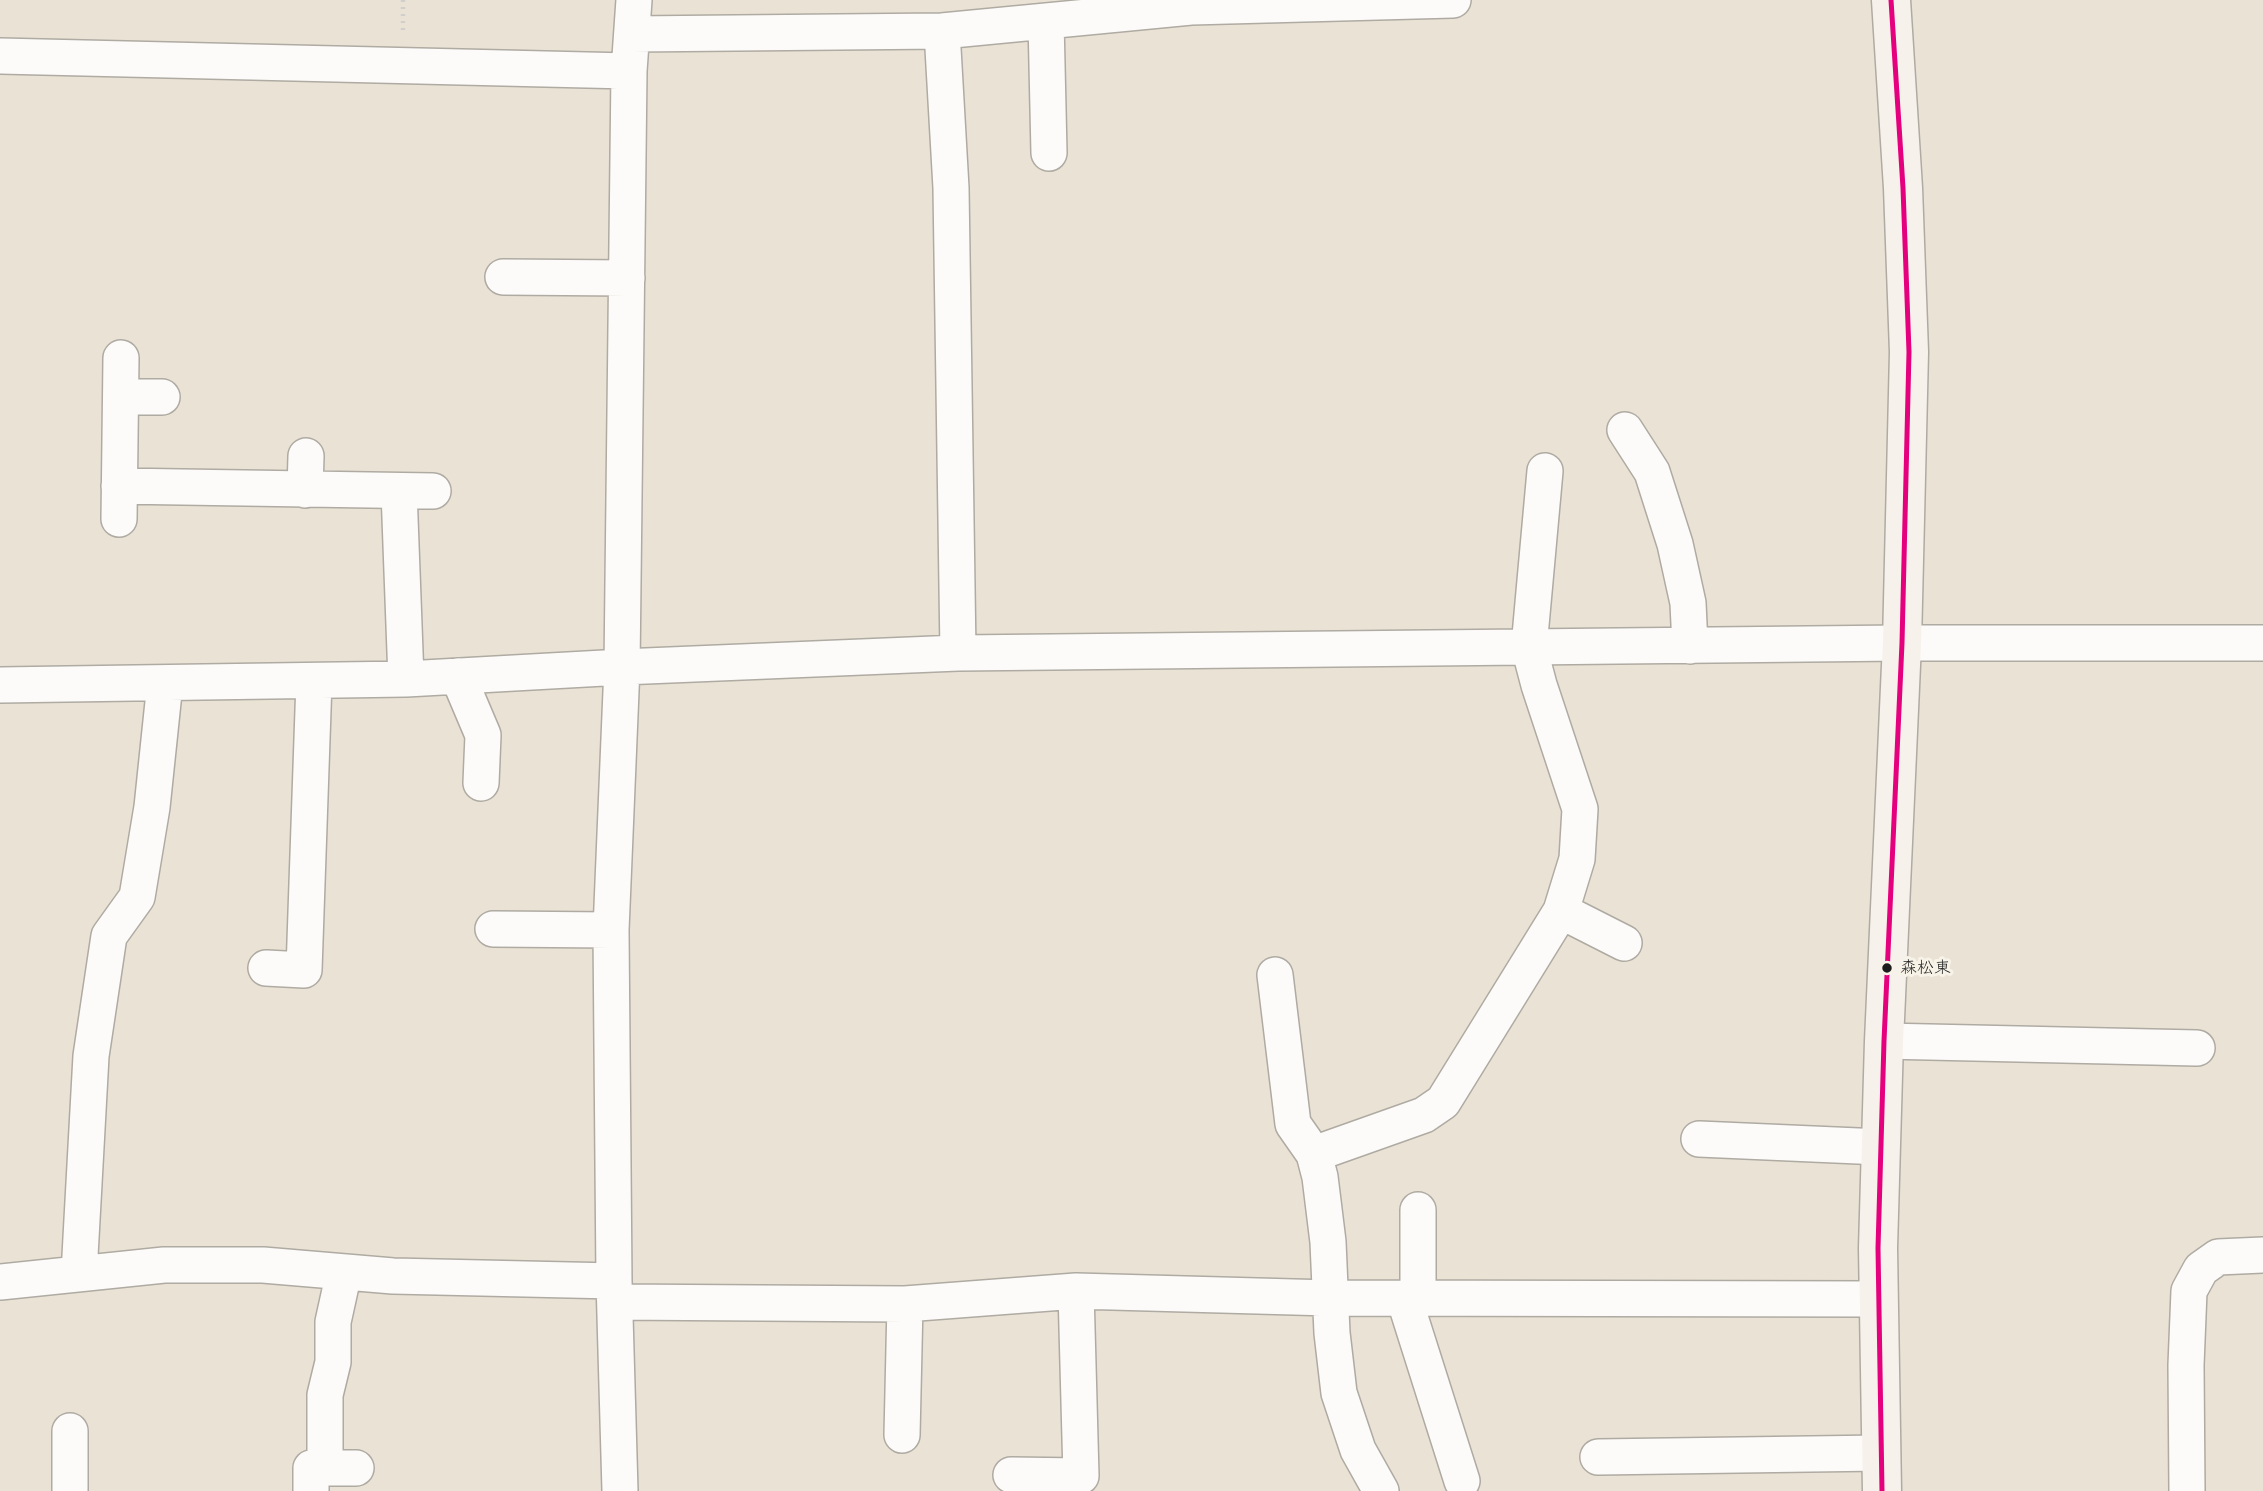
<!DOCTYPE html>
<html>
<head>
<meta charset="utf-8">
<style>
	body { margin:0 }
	canvas { display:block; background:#e9e2d5 }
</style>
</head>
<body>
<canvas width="2263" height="1491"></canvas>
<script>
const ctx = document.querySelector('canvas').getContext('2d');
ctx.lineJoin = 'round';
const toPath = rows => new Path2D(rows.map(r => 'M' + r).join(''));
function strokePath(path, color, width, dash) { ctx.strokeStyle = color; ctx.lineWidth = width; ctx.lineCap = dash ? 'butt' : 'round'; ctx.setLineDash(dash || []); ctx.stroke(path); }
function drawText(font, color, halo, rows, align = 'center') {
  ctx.font = font + ' "Comic Neue","Klee One",sans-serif'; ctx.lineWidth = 6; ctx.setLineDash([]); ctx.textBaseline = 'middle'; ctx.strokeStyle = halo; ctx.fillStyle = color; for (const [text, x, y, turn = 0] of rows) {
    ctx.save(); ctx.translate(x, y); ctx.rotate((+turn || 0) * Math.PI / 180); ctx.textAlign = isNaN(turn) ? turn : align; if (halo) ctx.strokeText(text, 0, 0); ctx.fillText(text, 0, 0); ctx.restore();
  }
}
const path = toPath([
	[403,0,403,30]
]);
const minor = toPath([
	[1046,21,1049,153],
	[942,31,951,188,958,653],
	[632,34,942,31,1191,7,1453,0],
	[0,56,629,71],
	[503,277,627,278],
	[121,397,162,397],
	[1625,430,1652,472,1675,544,1688,603,1690,646],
	[119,486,433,491],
	[305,490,306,456],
	[399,491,406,679],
	[119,519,121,358],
	[458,676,483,735,481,783],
	[0,685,406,679,622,667,958,653,1902,643,2263,643],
	[1561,911,1624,943],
	[493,929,611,930],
	[266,968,304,970,314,681],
	[1275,975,1293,1124,1314,1154,1320,1177,1328,1242,1332,1333,1339,1393,1358,1450,1381,1491],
	[1884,1041,2197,1048],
	[1699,1139,1881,1147],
	[1314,1154,1424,1115,1443,1102,1561,911,1577,859,1580,809,1539,685,1529,647,1545,471],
	[1418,1210,1418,1298],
	[79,1274,91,1056,109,936,137,897,152,807,165,683],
	[0,1282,164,1265,263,1265,393,1276,614,1281],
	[1404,1298,1462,1481],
	[615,1302,905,1304,1076,1291,1330,1298,1879,1299],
	[70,1431,70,1491],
	[902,1435,905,1304],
	[1598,1457,1881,1453],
	[325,1468,325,1395,333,1362,333,1322,344,1272],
	[1011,1475,1081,1476,1076,1291],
	[311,1491,311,1468,356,1468],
	[620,1491,614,1281,611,930,622,667,629,71,634,0],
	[2187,1491,2186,1365,2189,1291,2201,1269,2218,1257,2263,1255]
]);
const secondary = toPath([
	[1882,1491,1878,1248,1884,1041,1902,643,1909,352,1903,188,1891,0]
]);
const bus1 = toPath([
	[1882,1491,1878,1248,1884,1041,1902,643,1909,352,1903,188,1891,0]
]);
const markers = [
	[1887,968,6,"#1c1c1c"]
];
const busNames = [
	["森松東",1900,968]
];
strokePath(minor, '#afaba3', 38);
strokePath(secondary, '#afaba3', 41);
strokePath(path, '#d0cfcc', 4.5, [2, 5]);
strokePath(minor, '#fcfbf9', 35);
strokePath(secondary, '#f6f1eb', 38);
strokePath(bus1, '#e5007d', 5);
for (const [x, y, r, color] of markers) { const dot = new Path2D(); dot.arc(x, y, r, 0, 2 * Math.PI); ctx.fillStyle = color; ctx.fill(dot); strokePath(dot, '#f7f3e8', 2.5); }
drawText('17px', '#1c1c1c', '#f7f3e8', busNames, 'left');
</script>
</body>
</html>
